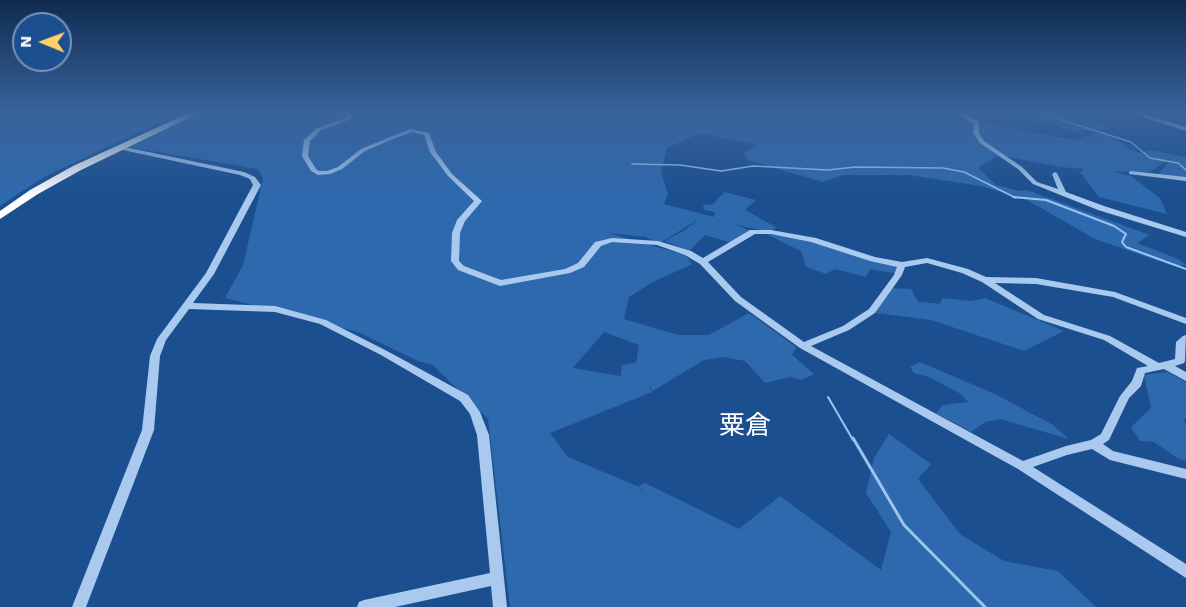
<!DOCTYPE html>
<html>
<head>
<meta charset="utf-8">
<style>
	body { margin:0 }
	#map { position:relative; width:1186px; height:607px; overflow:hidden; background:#1b4f8f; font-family:"Work Sans",sans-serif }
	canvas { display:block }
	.north { position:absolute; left:12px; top:12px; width:60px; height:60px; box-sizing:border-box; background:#1b4f8f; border:2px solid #7695bc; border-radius:50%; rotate:271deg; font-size:16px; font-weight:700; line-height:24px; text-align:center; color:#fff }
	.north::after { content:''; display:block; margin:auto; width:21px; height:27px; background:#ffd166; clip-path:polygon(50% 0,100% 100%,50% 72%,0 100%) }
</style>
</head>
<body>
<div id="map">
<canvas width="1186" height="607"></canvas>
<div class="north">N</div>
</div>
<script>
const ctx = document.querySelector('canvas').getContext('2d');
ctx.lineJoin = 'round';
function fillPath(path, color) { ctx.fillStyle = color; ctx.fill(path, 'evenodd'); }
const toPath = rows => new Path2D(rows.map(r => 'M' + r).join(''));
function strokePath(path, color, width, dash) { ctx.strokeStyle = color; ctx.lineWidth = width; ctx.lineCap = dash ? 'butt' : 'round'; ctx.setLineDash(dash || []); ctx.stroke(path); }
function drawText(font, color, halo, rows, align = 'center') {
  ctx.font = font + ' "Work Sans","Noto Sans JP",sans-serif'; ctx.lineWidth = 5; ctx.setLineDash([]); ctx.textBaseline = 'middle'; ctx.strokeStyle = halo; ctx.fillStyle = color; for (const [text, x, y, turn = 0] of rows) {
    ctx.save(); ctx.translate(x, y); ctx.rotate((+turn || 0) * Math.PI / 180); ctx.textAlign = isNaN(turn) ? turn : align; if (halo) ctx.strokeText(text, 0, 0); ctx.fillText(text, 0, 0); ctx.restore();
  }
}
const green = toPath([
	[0,112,181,112,44,177,0,206],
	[197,112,961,112,977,122,1074,140,1104,131,1131,150,1140,153,1150,150,1186,157,1186,178,1159,174,1173,156,1150,172,1111,171,1131,176,1160,198,1167,214,1099,197,1080,172,1084,169,1061,167,998,155,978,168,996,185,1019,191,1027,190,1150,235,1137,243,1178,259,1186,265,1173,266,1095,239,1027,200,981,186,909,175,843,175,823,182,747,160,744,153,758,145,700,133,667,148,661,172,668,194,664,204,714,217,715,212,704,210,703,205,713,204,724,192,756,200,745,210,776,227,771,232,807,239,900,265,898,274,870,269,866,277,835,269,826,274,806,267,801,251,762,232,765,231,733,224,754,232,732,243,705,235,689,251,665,241,685,230,699,219,660,243,645,237,608,233,685,255,692,264,653,282,629,297,624,319,678,335,709,335,749,313,796,347,792,355,814,374,802,380,790,377,765,383,745,361,724,357,704,360,653,391,648,384,652,392,550,433,568,457,637,486,648,498,638,486,645,483,739,529,780,496,881,570,891,532,866,493,874,458,889,434,931,464,918,479,960,534,1004,561,1058,571,1096,607,510,607,488,419,433,365,418,361,358,332,225,298,243,265,263,179,258,169,129,147],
	[604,332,639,345,636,363,622,365,621,376,573,368],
	[1006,112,1082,112,1110,128,1073,131],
	[889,288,911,289,918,302,933,303,940,304,942,298,971,301,985,298,1064,331,1024,351,931,320,876,313],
	[920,362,995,394,1053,425,1069,439,1000,419,985,422,971,432,936,413,943,405,968,402,961,394,929,377,914,373,910,367],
	[1168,372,1186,382,1186,419,1184,420,1186,424,1186,461,1177,458,1154,442,1140,441,1131,427,1151,408,1144,375]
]);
const streamFar2 = toPath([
	[1036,112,1131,142,1150,158,1178,163,1186,170],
	[632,164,680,165,721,171,753,166,828,170,855,167,943,168,964,172,1016,198]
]);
const streamFar1 = toPath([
	[1013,197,1046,200,1114,226,1126,234,1122,242,1126,247,1186,269],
	[828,397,853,440]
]);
const stream = toPath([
	[853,438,904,525,985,607]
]);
const minor = toPath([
	[342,112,349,112,353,115,349,120,321,130,310,141,308,156,316,169,319,171,327,171,338,167,361,149,410,129,429,133,436,152,452,174,482,201,465,221,460,233,459,261,464,266,501,280,565,269,578,263,595,242,612,238,658,241,691,251,703,258,750,230,771,230,816,238,875,257,902,262,927,258,968,269,986,277,1036,278,1115,292,1186,318,1186,324,1113,297,1036,284,995,283,1044,315,1110,336,1159,363,1175,359,1176,342,1183,336,1186,335,1185,361,1184,363,1175,366,1186,372,1186,381,1164,369,1145,373,1141,386,1129,398,1109,440,1103,444,1113,451,1186,469,1186,479,1110,460,1092,449,1067,455,1033,467,1186,564,1186,578,1018,469,800,348,735,301,700,264,685,255,657,245,612,242,601,246,584,267,570,273,500,286,458,270,451,261,452,233,457,220,474,201,448,176,430,152,424,135,412,132,393,139,365,151,342,169,330,174,318,175,311,171,302,156,304,140,317,128,345,118,347,115,342,112],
	[755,234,771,234,811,242,870,261,897,267,894,275,869,309,843,326,804,342,741,297,708,262,755,234],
	[927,263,962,273,982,282,1038,319,1104,340,1148,366,1137,368,1132,381,1120,396,1101,434,1091,440,1066,446,1023,461,811,346,849,330,875,313,902,275,905,267,927,263],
	[956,112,963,112,979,122,979,133,984,141,1022,167,1037,182,1058,189,1052,174,1055,172,1057,173,1066,192,1104,206,1186,232,1186,237,1098,210,1033,184,1018,169,980,143,973,133,974,124,956,112],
	[1128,112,1136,112,1186,127,1186,131,1128,112],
	[120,146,244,172,255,177,261,185,214,274,193,303,275,306,326,320,387,351,468,395,480,412,489,435,507,607,493,607,491,586,395,607,357,607,359,602,364,600,490,573,477,435,470,414,460,401,381,355,320,324,275,312,189,309,166,340,160,356,154,430,86,607,72,607,142,430,150,356,157,339,206,273,253,185,250,179,240,175,118,149,117,148,120,146],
	[1131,171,1186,177,1186,181,1129,174,1129,172,1131,171]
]);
const highway = toPath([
	[191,112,201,112,81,170,38,194,0,219,0,211,30,190,73,166,191,112]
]);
const nearQuarternames = [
	["粟倉",745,426]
];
fillPath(green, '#2e69ad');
strokePath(streamFar2, '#9cc4f0', 1.5);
strokePath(streamFar1, '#9cc4f0', 2);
strokePath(stream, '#9cc4f0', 3);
fillPath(minor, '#a9c9ee');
fillPath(highway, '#fff');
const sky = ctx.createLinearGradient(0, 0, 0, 197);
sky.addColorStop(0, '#0f2b4f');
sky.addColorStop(0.57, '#39639b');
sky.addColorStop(1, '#39639b00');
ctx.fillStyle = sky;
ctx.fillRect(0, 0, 1186, 197);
drawText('26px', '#fff', '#1b4f8f', nearQuarternames);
</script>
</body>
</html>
